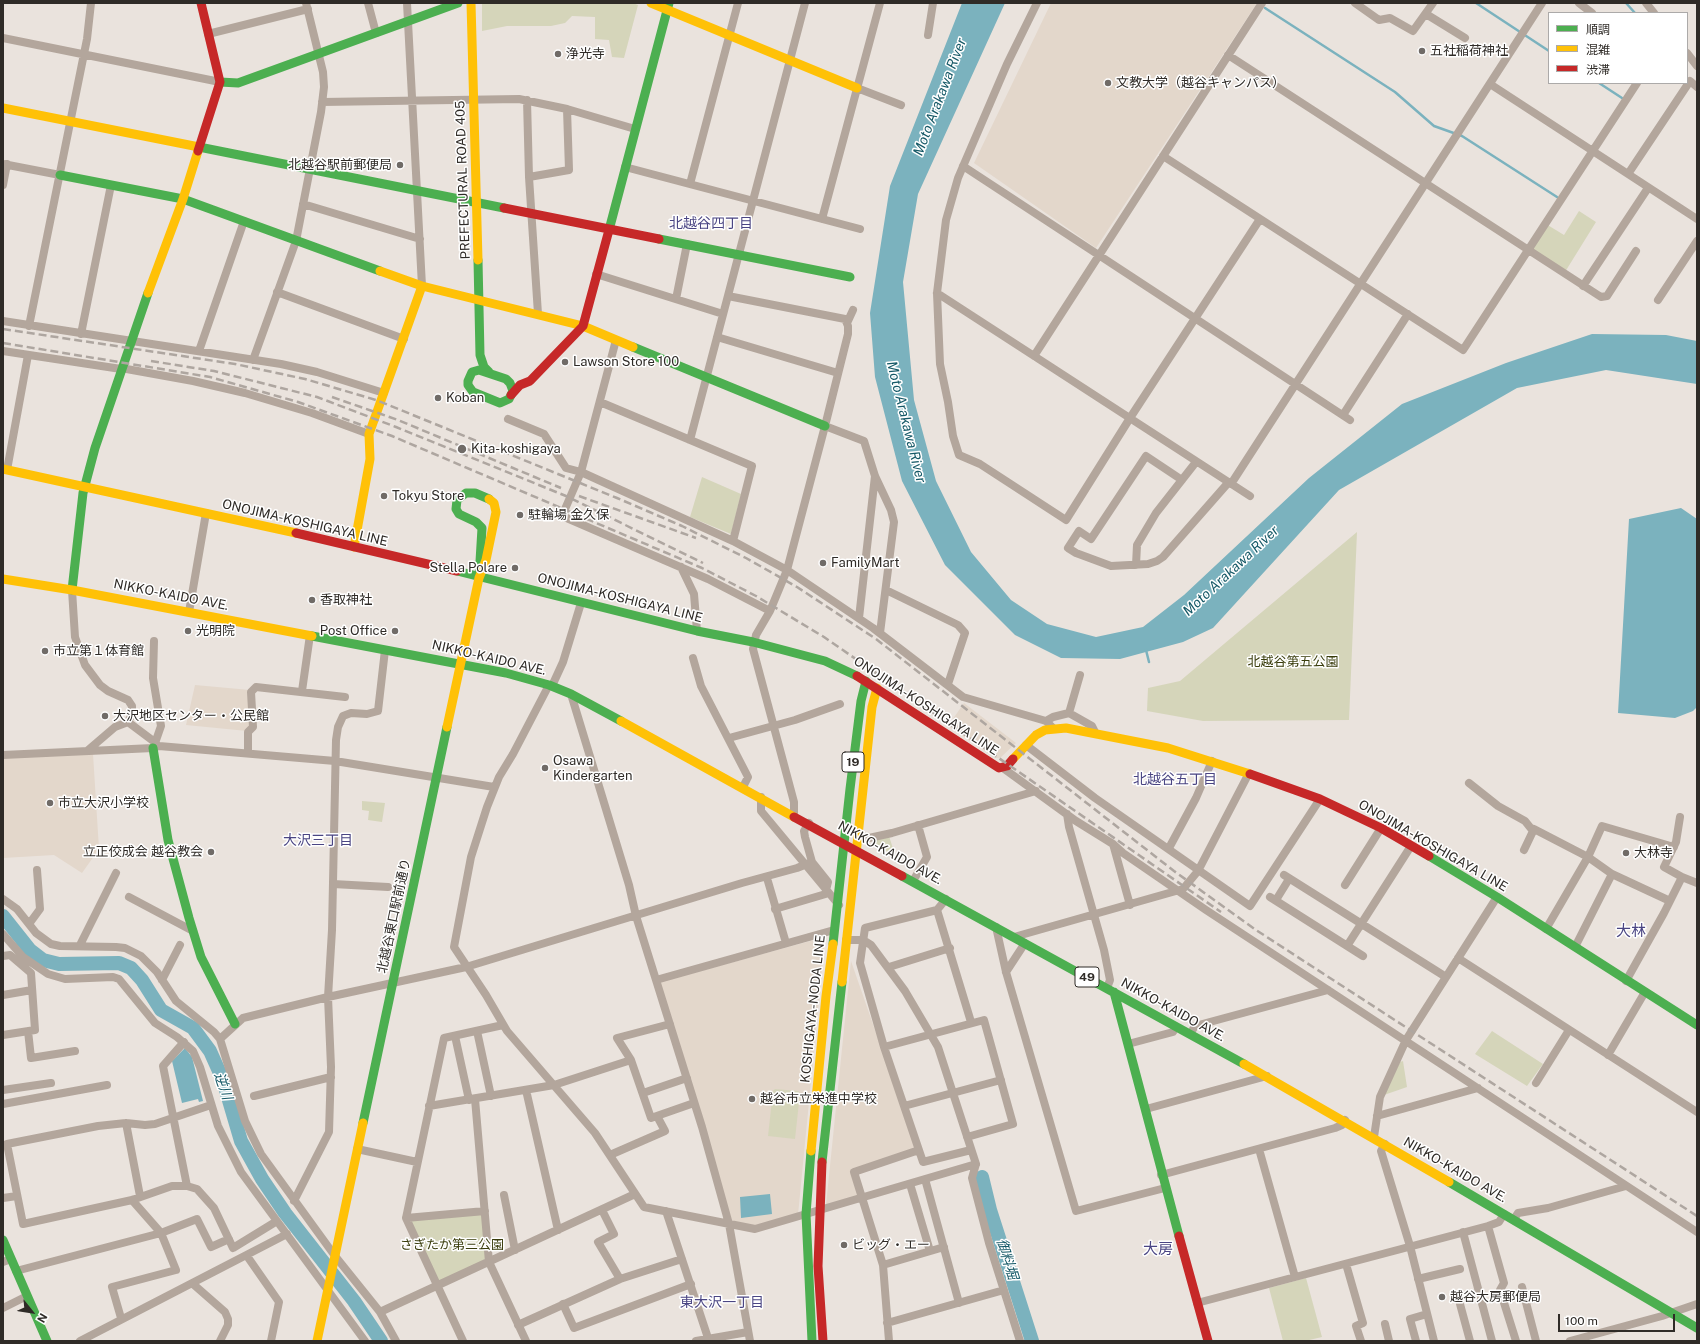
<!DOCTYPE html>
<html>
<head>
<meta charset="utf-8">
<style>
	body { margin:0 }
	#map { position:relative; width:1700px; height:1344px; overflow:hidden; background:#eae3dd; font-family:"Public Sans","Noto Sans JP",sans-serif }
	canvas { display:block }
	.frame { position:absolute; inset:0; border:4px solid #2f2b27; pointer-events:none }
	.legend { position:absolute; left:1548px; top:12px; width:140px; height:72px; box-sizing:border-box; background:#fff; border:1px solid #acaaa9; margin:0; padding:5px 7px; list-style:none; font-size:12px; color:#2f2b27 }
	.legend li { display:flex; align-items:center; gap:8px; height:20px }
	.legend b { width:20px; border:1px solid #acaaa9 }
	.north { position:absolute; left:12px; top:1292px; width:40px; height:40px; -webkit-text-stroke:3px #fff; paint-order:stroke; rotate:120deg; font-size:11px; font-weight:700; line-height:16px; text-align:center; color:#2f2b27 }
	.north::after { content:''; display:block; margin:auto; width:14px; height:18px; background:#2f2b27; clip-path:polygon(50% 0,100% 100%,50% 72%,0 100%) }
	.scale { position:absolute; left:1558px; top:1314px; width:117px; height:18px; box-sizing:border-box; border:2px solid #2f2b27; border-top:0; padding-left:5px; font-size:12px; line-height:14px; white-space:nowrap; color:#2f2b27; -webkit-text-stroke:3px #fff; paint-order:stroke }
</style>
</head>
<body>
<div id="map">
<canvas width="1700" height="1344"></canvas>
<div class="frame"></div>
<ul class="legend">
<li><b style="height:5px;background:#4caf50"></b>順調</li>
<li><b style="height:5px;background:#ffc107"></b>混雑</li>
<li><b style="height:5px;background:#c62828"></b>渋滞</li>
</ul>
<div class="north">N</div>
<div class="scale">100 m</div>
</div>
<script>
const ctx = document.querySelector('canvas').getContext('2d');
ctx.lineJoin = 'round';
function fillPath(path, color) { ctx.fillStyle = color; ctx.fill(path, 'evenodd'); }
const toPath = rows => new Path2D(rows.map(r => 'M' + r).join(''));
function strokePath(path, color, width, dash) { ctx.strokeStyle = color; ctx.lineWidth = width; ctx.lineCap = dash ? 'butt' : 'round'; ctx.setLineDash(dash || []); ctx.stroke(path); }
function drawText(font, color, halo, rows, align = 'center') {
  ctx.font = font + ' "Public Sans","Noto Sans JP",sans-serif'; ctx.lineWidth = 3; ctx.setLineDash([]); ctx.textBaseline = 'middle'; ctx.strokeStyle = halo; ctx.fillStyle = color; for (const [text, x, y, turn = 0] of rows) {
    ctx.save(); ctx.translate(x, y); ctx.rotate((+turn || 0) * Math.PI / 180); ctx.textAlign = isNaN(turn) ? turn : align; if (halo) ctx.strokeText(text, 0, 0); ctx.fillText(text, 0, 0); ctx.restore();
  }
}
const built = toPath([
	[1051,3,1257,3,1096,248,974,163],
	[195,685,250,690,252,726,247,731,186,725],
	[964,703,1016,743,1000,758,995,758,948,726],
	[93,754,99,849,82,873,54,855,3,858,3,758],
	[825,937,798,1215,755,1226,731,1222,660,982],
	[851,961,916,1148,851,1170,859,1196,826,1205]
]);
const green = toPath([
	[482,3,633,3,638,5,624,58,612,57,609,40,595,39,595,17,572,16,565,23,551,26,507,26,482,31],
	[1579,211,1596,222,1565,272,1529,249,1546,224,1564,235],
	[702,477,741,494,731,534,690,517],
	[1357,532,1349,720,1203,721,1147,711,1148,688,1180,681],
	[362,801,385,803,382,822,368,820,369,811,362,810],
	[889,836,896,858,872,841],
	[1492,1031,1543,1064,1527,1086,1475,1054],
	[1403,1061,1407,1087,1384,1095,1400,1062],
	[775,1089,798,1091,800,1093,795,1139,768,1136,773,1091],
	[483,1214,486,1259,439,1282,410,1220],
	[1306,1278,1322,1337,1305,1341,1283,1341,1269,1288]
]);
const water = toPath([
	[962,3,1005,3,918,194,903,282,914,400,936,481,971,552,1011,600,1047,624,1096,637,1143,627,1184,595,1309,478,1402,404,1506,363,1592,334,1666,335,1697,341,1697,384,1606,370,1517,388,1339,490,1213,628,1183,642,1120,659,1061,658,1015,635,945,565,902,481,875,377,870,313,890,186],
	[1681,508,1697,519,1697,707,1693,711,1675,718,1618,713,1629,519],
	[185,1048,192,1057,203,1101,199,1102,198,1099,182,1103,172,1061],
	[770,1194,772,1214,741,1218,740,1197]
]);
const stream = toPath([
	[1476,3,1549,51],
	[1626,3,1635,13],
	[1265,8,1395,92,1434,126,1462,136,1557,197],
	[1599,83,1622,98],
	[1146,650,1149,662]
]);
const river = toPath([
	[3,916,30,950,43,960,59,964,119,963,131,968,142,980,161,1010,193,1028,210,1051,223,1080,241,1141,262,1179,285,1213,354,1301,381,1341],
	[982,1177,990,1210,1032,1341]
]);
const street = toPath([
	[368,3,376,33],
	[407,3,422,286],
	[1037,3,1007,64,958,178,946,220,937,293,940,364,948,402,953,436,959,455,980,464,1066,520,1130,418,1260,219],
	[1355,3,1379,20,1390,18,1413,31,1433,3],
	[1579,3,1592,13],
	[1646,3,1654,13],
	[1426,14,1465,38],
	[208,34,308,9],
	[928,35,933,3],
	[3,38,220,82],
	[1687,53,1697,66],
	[1228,55,1601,297,1607,296,1636,251],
	[1490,84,1697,219],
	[857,88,901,105],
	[527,100,529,177,538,314],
	[322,102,519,99,567,109,635,129],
	[1163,156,1463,350,1637,83],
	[3,164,60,175],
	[963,166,1350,420],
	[625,167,860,229],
	[1628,174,1690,81,1697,87],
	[529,177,569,170,567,109],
	[690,184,738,3],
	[3,185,7,164],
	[303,204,420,239],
	[822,219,880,3],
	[596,274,723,314],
	[1583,286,1648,188],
	[277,292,404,339],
	[937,293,1250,496],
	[728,296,845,319,848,326,848,334,825,426,787,570,770,611],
	[676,299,687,244],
	[1658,300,1697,241],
	[3,321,281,364,317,372,384,393],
	[847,323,853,310],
	[29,326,87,39,91,3],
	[81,334,111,185],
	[717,337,838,373],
	[616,340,581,472,562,516,708,579,770,611,756,635,753,649,794,802,794,815],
	[3,351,121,369],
	[199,351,244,221],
	[1034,356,1262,3],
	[253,360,296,241,321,112,324,87,323,72,306,3],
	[121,368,193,381,245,393,312,413,369,434],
	[600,402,752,466,733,541],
	[1343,415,1408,314],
	[508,419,544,434,566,468,581,472,733,541,787,570,873,628,963,697,1046,721,1053,728],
	[825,426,864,441,875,476,891,510,894,522,880,633],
	[690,440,805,3],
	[7,470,28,355],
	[1182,480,1146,456,1091,539,1079,531,1068,548,1076,553,1111,566,1148,564,1157,561,1163,557,1228,483],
	[1231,484,1542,3],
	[1136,565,1137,545,1156,513,1196,462],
	[681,567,694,594,697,631],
	[72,590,75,637,85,665,100,685,108,691,128,700,132,706,132,714,128,722,156,743],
	[886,590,958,625,965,633,948,684],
	[189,612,206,513],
	[859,618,875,476],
	[154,641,153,678,161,726,154,746],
	[693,658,701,686,748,777,743,787],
	[1080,675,1069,713,1092,726,1095,732],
	[549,685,513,754,499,777,487,807,471,857,454,947,486,995,507,1031,595,1133,644,1207,755,1229,976,1164],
	[552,686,563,662,581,603],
	[302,691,310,635],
	[571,694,629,885,636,916,702,1127,729,1224,750,1341],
	[1046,721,1053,717,1069,713],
	[729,738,795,720,840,704],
	[1026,745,1095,798,1250,906,1320,799],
	[87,751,115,727,128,722],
	[248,753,248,732,253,727,251,692,256,687,345,697],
	[3,755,153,748,159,746,335,761,494,787],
	[1003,768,1076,821,1113,844,1123,853,1206,910,1697,1232],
	[1469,783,1498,806,1525,821,1533,831],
	[761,797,761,811,839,905],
	[1067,814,1069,827,1104,950,1110,980,1107,988],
	[1680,817,1676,842,1664,867,1682,877,1697,883],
	[809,823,804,831,805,837,812,862,828,882,826,890],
	[858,837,869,838,892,833,1036,791],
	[1113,844,1130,905],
	[1169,848,1196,798,1212,761],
	[1524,850,1534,829,1588,857,1612,874,1670,901],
	[1284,875,1446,977],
	[767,878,786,943],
	[913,881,927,857,918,825],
	[333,884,388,887],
	[1345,885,1381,828],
	[129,897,193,931],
	[1270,897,1363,956],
	[3,899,17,909,36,933,51,944,60,946,116,947,125,948,141,956,157,972,176,1001,214,1032,220,1039,245,1121,261,1154,335,1256,380,1312,396,1341],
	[946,899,937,910,865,928,860,963,884,1047,923,1162,971,1150],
	[1276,900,1289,879],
	[775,909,829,893],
	[937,910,971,1022],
	[29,924,40,909,37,870],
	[996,927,1006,972,1076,1211,1165,1188],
	[1546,929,1588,857,1602,826,1674,847],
	[3,934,23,957,48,974,65,979,113,977,119,979,155,1023,177,1037,193,1051,200,1067,218,1126,241,1172,365,1341],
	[1014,937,1183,889,1198,871,1249,773],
	[846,940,863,940,871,945,905,991,938,1047,976,1164,972,1178,989,1243,1020,1341],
	[80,945,116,873],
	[1347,946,1411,846],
	[1575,947,1612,874],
	[3,956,10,955,31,973,35,1030,3,1035],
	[1458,958,1697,1112],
	[889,967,950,948],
	[1006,972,1025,943],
	[162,980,180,945],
	[656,980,834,930],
	[1626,981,1664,913,1682,877],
	[3,995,32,990],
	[670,1024,617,1038,631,1060,651,1118,694,1103],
	[28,1031,31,1058,75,1051],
	[477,1031,491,1096],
	[1190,1034,1195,1026,1328,990],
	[455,1036,469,1100],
	[220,1039,243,1018,328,997,466,967,742,883,797,868,812,862],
	[184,1042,163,1066,187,1186],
	[1128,1044,1173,1032,1176,1027],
	[884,1047,984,1020,1013,1124,967,1137],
	[1608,1055,1645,992],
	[1536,1083,1569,1030],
	[3,1090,51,1083],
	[526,1090,558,1230],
	[643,1093,687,1078],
	[254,1096,331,1077],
	[475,1099,489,1262,526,1341],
	[3,1104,107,1085],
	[211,1105,155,1124,145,1125,126,1123,98,1126,7,1144,23,1224,132,1200,172,1186,187,1186,197,1189,214,1208,233,1248,277,1221],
	[429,1106,554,1085,631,1060],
	[904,1106,1001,1080],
	[1146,1109,1267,1076],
	[1377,1116,1478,1088],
	[126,1123,140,1196],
	[1374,1137,1380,1097,1406,1040,1497,897],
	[1385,1144,1381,1151,1410,1246,1434,1341],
	[357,1149,417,1162],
	[1259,1149,1295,1277],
	[610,1155,665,1131,657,1116],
	[1161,1175,1335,1128,1342,1125,1345,1120],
	[925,1179,959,1303],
	[910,1184,930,1251],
	[504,1195,515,1250],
	[3,1198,17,1196],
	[294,1201,329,1132,331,1067,328,997,332,930,336,740,338,727,343,716,351,713,367,714,378,711,385,650],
	[602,1210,614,1234,598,1242,620,1279],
	[666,1211,708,1338],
	[406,1218,485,1211],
	[1514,1219,1518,1213,1548,1208,1626,1186],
	[1488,1226,1504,1283,1500,1290,1516,1341],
	[1463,1232,1492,1341],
	[247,1256,279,1302,271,1341],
	[3,1262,11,1259],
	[1346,1264,1363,1323,1356,1326,1361,1341],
	[883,1265,944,1247],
	[16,1271,161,1233,197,1219,211,1247,229,1239],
	[1418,1279,1460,1269],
	[193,1284,225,1312,228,1319,228,1325,220,1341],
	[1522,1287,1536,1341],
	[1197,1303,1488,1226,1499,1222,1504,1214],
	[563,1304,574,1328,691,1284],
	[1460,1304,1470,1341],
	[3,1308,27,1296],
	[380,1312,635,1194],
	[121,1318,112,1287,176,1270,161,1233,132,1200],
	[887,1323,1004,1290],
	[1385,1324,1389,1341],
	[518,1325,620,1279,682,1259],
	[80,1341,287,1234],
	[463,1341,406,1218,444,1038,503,1025],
	[696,1341,748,1332],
	[889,1341,883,1265,854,1172,919,1150],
	[1416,1341,1410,1319,1427,1314],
	[1570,1341,1662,1316,1697,1304]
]);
const fast = toPath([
	[220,82,238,83,458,3],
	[199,147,504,208],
	[60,175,183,199,380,271],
	[609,230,669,3],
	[659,239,850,277],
	[478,260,480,355,484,367,489,372],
	[633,347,825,426],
	[479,370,506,379,510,383,513,391,509,399,500,403,473,392,468,385,468,381,472,372,479,370],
	[457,571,697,631,753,642,825,661,857,676],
	[479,578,482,528,476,522,459,514,456,509,457,500,466,493,475,493,489,499],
	[72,590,83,493,95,448,148,293],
	[312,636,506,673,549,685,571,694,621,721],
	[153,748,168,840,189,918,201,957,235,1024],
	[1429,856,1497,897,1697,1025],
	[902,876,1244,1064],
	[833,944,850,789,861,701,866,681],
	[1114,992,1179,1236],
	[363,1123,447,727],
	[811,1151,806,1214,812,1341],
	[822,1162,842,982],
	[1449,1182,1697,1328],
	[3,1240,47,1341]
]);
const slow = toPath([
	[471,3,478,260],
	[651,3,857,88],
	[3,108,199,147],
	[380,271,422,286,583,326,633,347],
	[148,293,183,199,198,151],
	[3,469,296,533],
	[354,547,370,459,369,434,422,286],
	[3,579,72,590,312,636],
	[621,721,794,817],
	[447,727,479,578,486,560,496,512,494,503,489,499],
	[1013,759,1036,735,1045,730,1066,728,1168,748,1250,774],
	[842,982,872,707,877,688],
	[1244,1064,1449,1182],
	[811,1151,826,996,833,944],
	[317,1341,363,1123]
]);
const jam = toPath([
	[198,151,220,82,201,3],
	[504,208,659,239],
	[511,395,520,385,530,381,583,326,609,230],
	[296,533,457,571],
	[857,676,999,768,1007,766,1013,759],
	[1250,774,1320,799,1381,828,1429,856],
	[794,817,902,876],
	[822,1162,818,1266,823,1341],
	[1179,1236,1208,1341]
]);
const rail = toPath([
	[3,329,235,364,305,379,376,400,617,498,682,526,746,558,797,587,876,639,1174,871,1256,930,1697,1216],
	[3,343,210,377,298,402,392,436,702,568,756,596,824,637,1221,912],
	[151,361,214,371,317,397,396,427,566,496,703,563],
	[332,397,398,420,561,488],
	[579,496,696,538]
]);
const markers = [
	[1422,51,4,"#706b67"],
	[558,54,4,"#706b67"],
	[1108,83,4,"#706b67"],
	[400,165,4,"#706b67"],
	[565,362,4,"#706b67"],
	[438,398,4,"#706b67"],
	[462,449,5,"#706b67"],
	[384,496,4,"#706b67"],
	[520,515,4,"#706b67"],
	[823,563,4,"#706b67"],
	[515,568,4,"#706b67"],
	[312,600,4,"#706b67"],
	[188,631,4,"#706b67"],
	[395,631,4,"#706b67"],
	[45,651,4,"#706b67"],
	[105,716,4,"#706b67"],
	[545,768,4,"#706b67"],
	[50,803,4,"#706b67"],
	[211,852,4,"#706b67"],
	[1626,853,4,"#706b67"],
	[752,1099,4,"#706b67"],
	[844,1245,4,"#706b67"],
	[1442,1297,4,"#706b67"]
];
const shields = [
	[853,762,22],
	[1087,977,24]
];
const shieldNames = [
	["19",853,762],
	["49",1087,977]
];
const poiNames = [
	["五社稲荷神社",1430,51],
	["浄光寺",566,54],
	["文教大学（越谷キャンパス）",1116,83],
	["北越谷駅前郵便局",392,165,"right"],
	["Lawson Store 100",573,362],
	["Koban",446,398],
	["Kita-koshigaya",471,449],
	["Tokyu Store",392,496],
	["駐輪場 金久保",528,515],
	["FamilyMart",831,563],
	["Stella Polare",507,568,"right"],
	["香取神社",320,600],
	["光明院",196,631],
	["Post Office",387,631,"right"],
	["市立第１体育館",53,651],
	["大沢地区センター・公民館",113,716],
	["Osawa",553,761],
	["Kindergarten",553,776],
	["市立大沢小学校",58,803],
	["立正佼成会 越谷教会",203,852,"right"],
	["大林寺",1634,853],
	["越谷市立栄進中学校",760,1099],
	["ビッグ・エー",852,1245],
	["越谷大房郵便局",1450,1297]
];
const streetNames = [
	["PREFECTURAL ROAD 405",463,180,-92],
	["ONOJIMA-KOSHIGAYA LINE",305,523,13],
	["NIKKO-KAIDO AVE.",171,595,11],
	["ONOJIMA-KOSHIGAYA LINE",620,598,14],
	["NIKKO-KAIDO AVE.",489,658,13],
	["ONOJIMA-KOSHIGAYA LINE",926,706,33],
	["ONOJIMA-KOSHIGAYA LINE",1433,846,30],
	["NIKKO-KAIDO AVE.",890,853,29],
	["北越谷東口駅前通り",394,916,-78],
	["KOSHIGAYA-NODA LINE",813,1009,-84],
	["NIKKO-KAIDO AVE.",1173,1010,29],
	["NIKKO-KAIDO AVE.",1455,1170,30]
];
const parkNames = [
	["北越谷第五公園",1293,662],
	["さぎたか第三公園",452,1245]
];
const waterNames = [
	["Moto Arakawa River",940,97,-69],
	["Moto Arakawa River",906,422,76],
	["Moto Arakawa River",1231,571,-43],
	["逆川",223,1086,71],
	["御料堀",1007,1259,73]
];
const neighbourhoodNames = [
	["北越谷四丁目",711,224],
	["北越谷五丁目",1175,780],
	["大沢三丁目",318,841],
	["東大沢一丁目",722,1303]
];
const quarterNames = [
	["大林",1631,931],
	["大房",1158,1249]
];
fillPath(built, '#e3d7cb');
fillPath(green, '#d5d5ba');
fillPath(water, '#7bb2be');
strokePath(stream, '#7bb2be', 2.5);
strokePath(river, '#7bb2be', 14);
strokePath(street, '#b3a69c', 8);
strokePath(fast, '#4caf50', 9);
strokePath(slow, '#ffc107', 9);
strokePath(jam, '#c62828', 9);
strokePath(rail, '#aea6a0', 2.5, [8, 4]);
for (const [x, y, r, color] of markers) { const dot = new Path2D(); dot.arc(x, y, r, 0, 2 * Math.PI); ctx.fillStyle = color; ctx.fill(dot); strokePath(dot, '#fff', 1.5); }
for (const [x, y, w] of shields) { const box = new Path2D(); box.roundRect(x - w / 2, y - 10, w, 20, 3); ctx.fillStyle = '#fff'; ctx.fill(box); strokePath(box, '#2f2b27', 1); }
drawText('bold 12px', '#2f2b27', null, shieldNames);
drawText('13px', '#2f2b27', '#fff', poiNames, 'left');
drawText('13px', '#2f2b27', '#fff', streetNames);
drawText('13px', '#393c0b', '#fff', parkNames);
drawText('italic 14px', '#145866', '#fff', waterNames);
drawText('14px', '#4a4583', '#fff', neighbourhoodNames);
drawText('15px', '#4a4583', '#fff', quarterNames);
</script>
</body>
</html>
